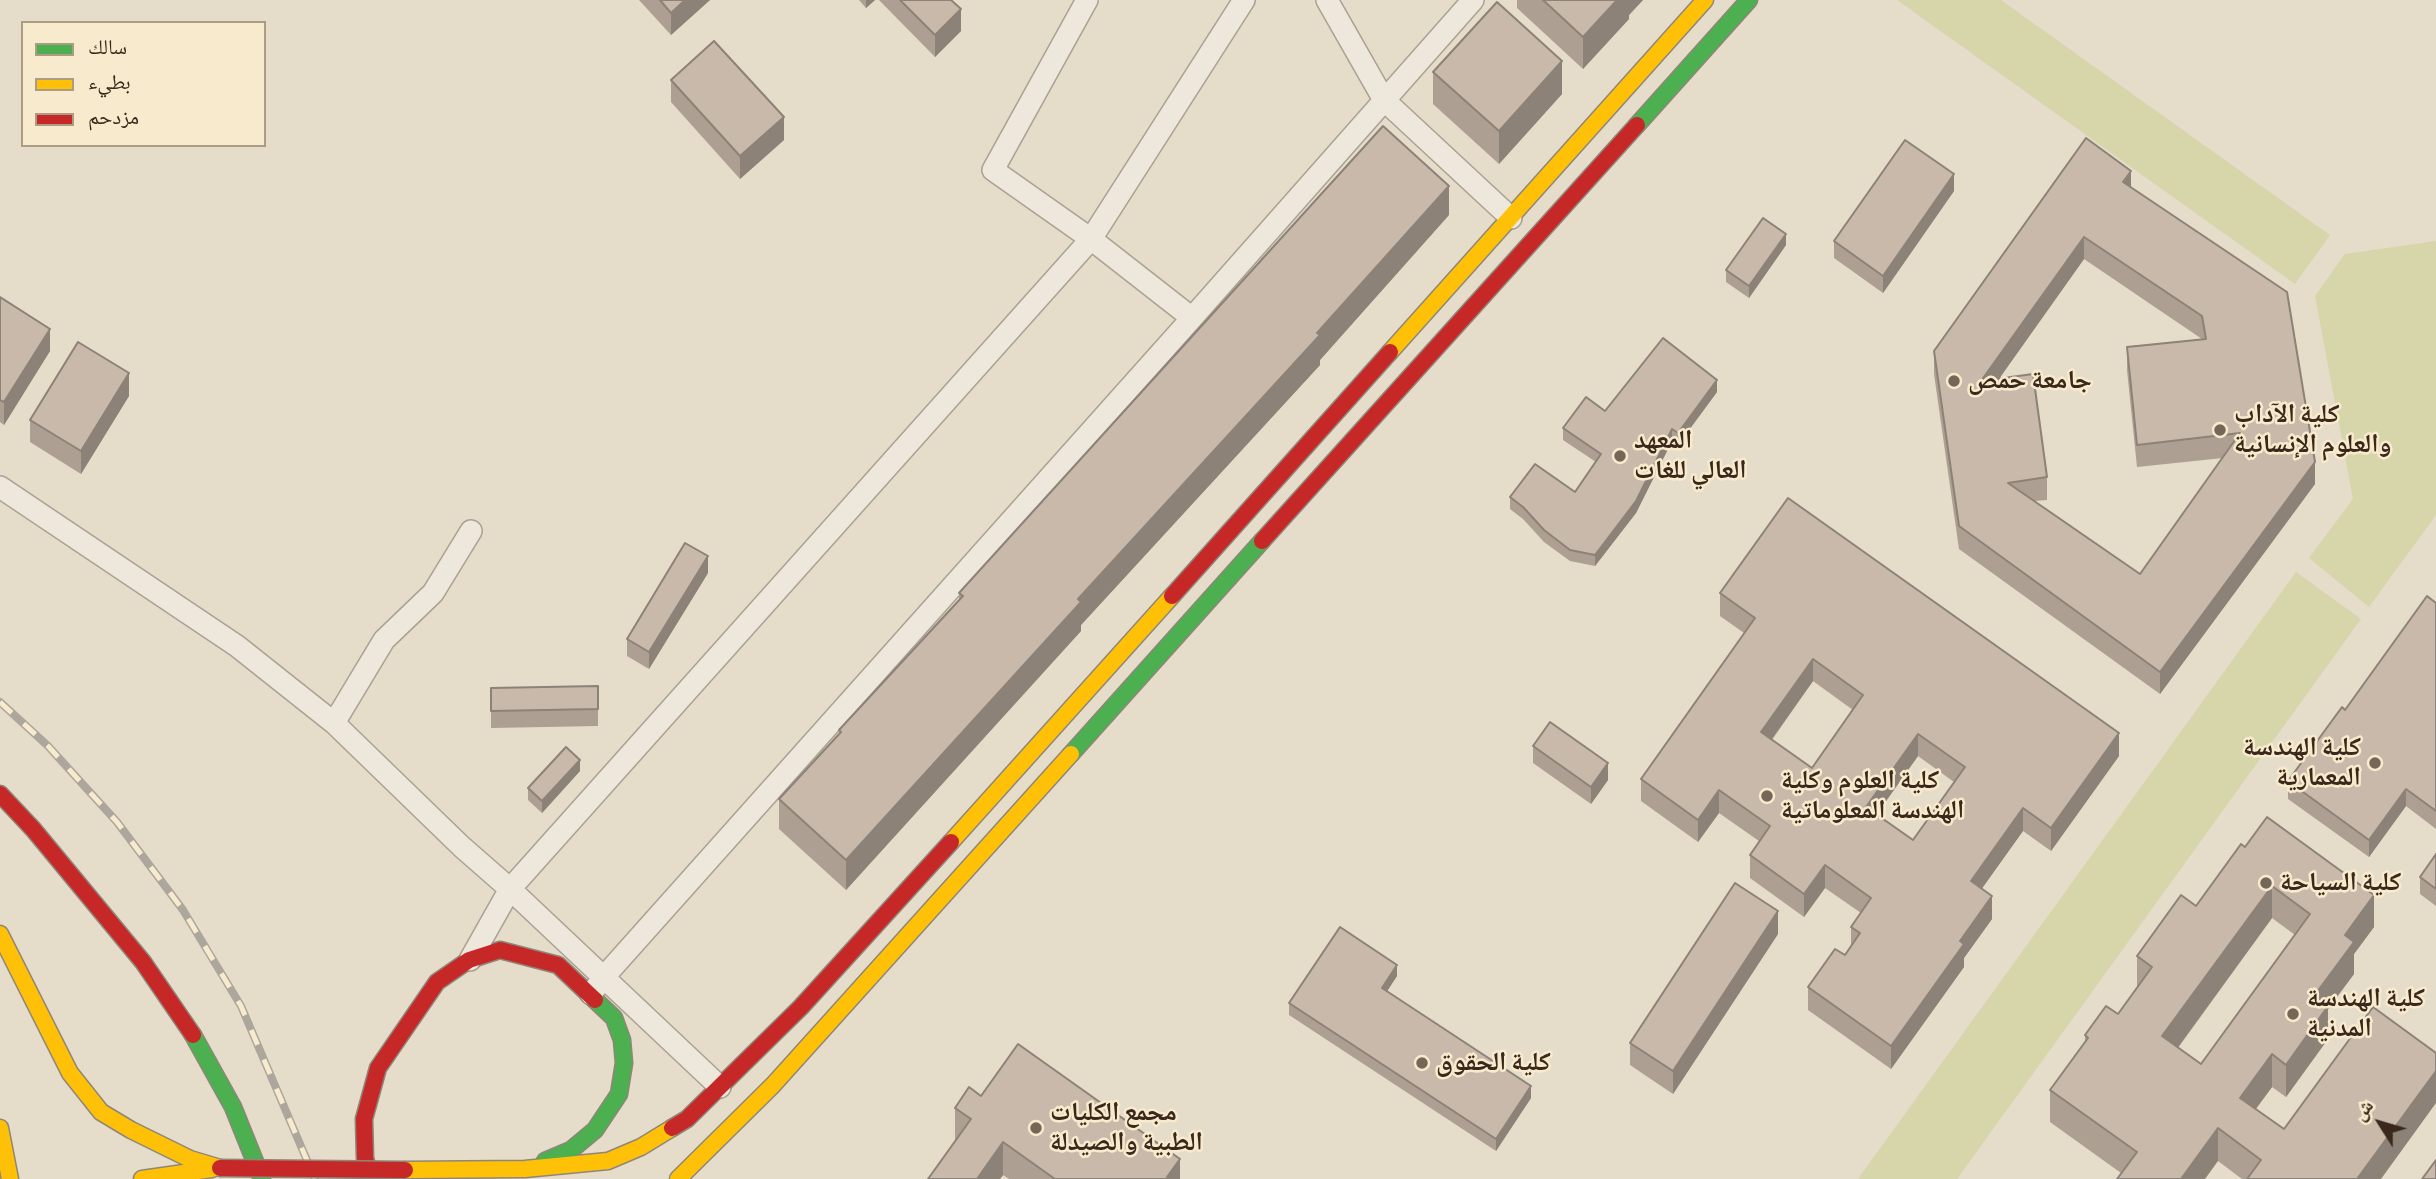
<!DOCTYPE html>
<html>
<head>
<meta charset="utf-8">
<style>
	body { margin:0 }
	#map { position:relative; width:2436px; height:1179px; overflow:hidden; background:#e5dcc9; font-family:"Zilla Slab","Noto Naskh Arabic",serif }
	canvas { display:block }
	.legend { position:absolute; left:21px; top:21px; width:245px; height:126px; box-sizing:border-box; background:#f8eacd; border:2px solid #ac9c86; margin:0; padding:9px 12px; list-style:none; font-size:21px; color:#39281b }
	.legend li { display:flex; align-items:center; gap:14px; height:35px }
	.legend b { width:35px; border:2px solid #ac9c86 }
	.north { position:absolute; left:2345px; top:1088px; width:70px; height:70px; -webkit-text-stroke:5px #f8eacd; paint-order:stroke; rotate:307deg; font-size:19px; font-weight:700; line-height:28px; text-align:center; color:#39281b }
	.north::after { content:''; display:block; margin:auto; width:24px; height:32px; background:#39281b; clip-path:polygon(50% 0,100% 100%,50% 72%,0 100%) }
</style>
</head>
<body>
<div id="map">
<canvas width="2436" height="1179"></canvas>
<ul class="legend">
<li><b style="height:9px;background:#4caf50"></b>سالك</li>
<li><b style="height:9px;background:#ffc107"></b>بطيء</li>
<li><b style="height:9px;background:#c62828"></b>مزدحم</li>
</ul>
<div class="north">ش</div>
</div>
<script>
const ctx = document.querySelector('canvas').getContext('2d');
ctx.lineJoin = 'round';
function fillPath(path, color) { ctx.fillStyle = color; ctx.fill(path, 'evenodd'); }
const toPath = rows => new Path2D(rows.map(r => 'M' + r).join(''));
function strokePath(path, color, width, dash) { ctx.strokeStyle = color; ctx.lineWidth = width; ctx.lineCap = dash ? 'butt' : 'round'; ctx.setLineDash(dash || []); ctx.stroke(path); }
function drawText(font, color, halo, rows, align = 'center') {
  ctx.font = font + ' "Zilla Slab","Noto Naskh Arabic",serif'; ctx.lineWidth = 5; ctx.setLineDash([]); ctx.textBaseline = 'middle'; ctx.strokeStyle = halo; ctx.fillStyle = color; for (const [text, x, y, turn = 0] of rows) {
    ctx.save(); ctx.translate(x, y); ctx.rotate((+turn || 0) * Math.PI / 180); ctx.textAlign = isNaN(turn) ? turn : align; if (halo) ctx.strokeText(text, 0, 0); ctx.fillText(text, 0, 0); ctx.restore();
  }
}
const green = toPath([
	[1897,0,2001,0,2330,235,2295,284],
	[2436,241,2436,515,2369,607,2309,558,2353,499,2315,296,2345,254],
	[2296,572,2361,619,1957,1179,1858,1179]
]);
const street = toPath([
	[1087,0,993,170,1091,239,1192,318],
	[1327,0,1384,100,1511,218],
	[0,487,237,646,334,723,462,847,510,889,720,1087],
	[334,723,384,640,433,593,471,531],
	[470,960,510,889,1091,239,1244,0],
	[591,994,603,978,1192,318,1473,0]
]);
const fast = toPath([
	[1637,125,1749,0],
	[1071,754,1262,541],
	[193,1035,233,1107,262,1179],
	[545,1161,571,1150,595,1130,619,1094,624,1063,622,1040,614,1018,595,1000]
]);
const slow = toPath([
	[1390,352,1705,0],
	[951,842,1172,596],
	[0,934,70,1073,101,1112,131,1130,190,1159,220,1168],
	[0,1128,10,1179],
	[405,1170,525,1169,608,1161,641,1147,672,1128],
	[142,1179,212,1169],
	[678,1179,773,1085,1071,754]
]);
const jam = toPath([
	[1262,541,1637,125],
	[1172,596,1390,352],
	[0,794,33,829,143,962,193,1035],
	[672,1128,687,1119,801,1007,951,842],
	[370,1179,365,1158,364,1119,378,1068,437,982,469,960,500,950,558,965,595,1000]
]);
const rail = toPath([
	[0,702,48,746,117,822,183,910,241,1006,315,1179]
]);
const jamBridge = toPath([
	[220,1168,405,1170]
]);
const wall = toPath([
	[639,0,710,0,671,35],
	[859,0,875,0,866,8],
	[879,0,951,0,961,31,935,57],
	[1517,0,1643,0,1629,15,1629,19,1583,69,1517,8],
	[1433,72,1562,94,1499,164,1433,104],
	[671,80,784,140,740,179,671,102],
	[2131,187,2315,484,2160,694,1959,549,1934,374,1934,351],
	[2084,259,2202,339,2127,347,2127,370,2137,467,2223,458,2140,574,2035,501,2047,500,2047,477,1999,379],
	[1954,191,1883,293,1834,258,1834,241],
	[1449,215,1320,360,1320,365,1081,625,1081,631,846,890,779,829,779,799,839,734,839,730,959,599,959,593],
	[1786,245,1749,298,1726,282,1726,270],
	[0,297,50,351,4,425,0,422],
	[1717,392,1678,445,1672,441,1636,513,1595,566,1570,561,1544,542,1523,519,1510,509,1510,497,1575,492,1596,462,1563,440,1563,428,1605,411],
	[129,396,81,474,30,442,30,420],
	[708,573,649,669,627,656,627,639],
	[1720,593,2119,756,2051,851,2023,831,1981,889,1992,919,1964,958,1964,967,1891,1069,1808,1010,1808,987,1845,955,1851,947,1851,927,1861,913,1825,888,1804,917,1750,878,1750,855,1759,841,1719,813,1698,842,1641,801,1641,779,1744,633,1720,616],
	[1813,681,1853,710,1812,768,1772,740],
	[1918,756,1954,782,1913,840,1877,814],
	[2436,603,2436,829,2406,806,2369,857,2288,799,2288,781,2345,710],
	[598,686,598,726,491,728,491,688],
	[1533,746,1608,780,1591,804,1533,763],
	[580,771,542,813,528,800,528,788],
	[2241,844,2374,927,2354,954,2354,974,2328,1009,2328,1039,2286,1097,2272,1087,2256,1109,2284,1129,2381,1179,2242,1179,2218,1161,2121,1173,2050,1122,2050,1090,2085,1043,2085,1035,2118,1014,2137,988,2137,956,2196,906],
	[2272,918,2295,935,2201,1064,2178,1048],
	[2436,854,2436,906,2420,894,2420,877],
	[1778,934,1673,1094,1630,1065,1630,1043],
	[1397,976,1387,991,1531,1098,1496,1151,1289,1015,1289,1003],
	[981,1096,1180,1179,1009,1179,1003,1175,1000,1179,928,1179,955,1141,955,1108]
]);
const shadedWall = toPath([
	[685,0,710,0,671,35,671,13],
	[866,0,875,0,866,8],
	[1617,0,1643,0,1629,15,1629,19,1583,69,1583,37],
	[961,9,961,31,935,57,935,35],
	[1562,61,1562,94,1499,164,1499,131],
	[784,117,784,140,740,179,740,156],
	[2131,171,2131,194,2123,182],
	[1954,174,1954,191,1883,293,1883,276],
	[1449,186,1449,215,1320,360,1320,365,1081,625,1081,631,846,890,846,860,1078,599],
	[1786,234,1786,245,1749,298,1749,286],
	[2084,237,2084,259,1981,404,1981,381],
	[50,329,50,351,4,425,4,402],
	[129,373,129,396,81,474,81,451],
	[1717,380,1717,392,1678,445,1678,433],
	[1672,429,1672,441,1636,513,1595,566,1595,555],
	[2315,462,2315,484,2160,694,2160,672],
	[708,556,708,573,649,669,649,652],
	[1813,659,1813,681,1761,754,1761,732],
	[2119,733,2119,756,2051,851,2051,828],
	[1918,734,1918,756,1866,829,1866,807],
	[580,760,580,771,542,813,542,801],
	[1608,763,1608,780,1591,804,1591,787],
	[2406,789,2406,806,2369,857,2369,840],
	[1719,790,1719,813,1698,842,1698,820],
	[2023,808,2023,831,1971,904,1971,881],
	[1825,865,1825,888,1804,917,1804,894],
	[2272,886,2272,918,2162,1069,2162,1036],
	[2374,895,2374,927,2354,954,2354,974,2328,1009,2328,1039,2286,1097,2286,1065,2314,996,2345,935],
	[1992,896,1992,919,1964,958,1964,967,1891,1069,1891,1046,1960,941],
	[1778,911,1778,934,1673,1094,1673,1071],
	[1397,965,1397,976,1382,999,1382,988],
	[2272,1054,2272,1087,2240,1130,2240,1098],
	[2436,1071,2436,1103,2381,1179,2357,1179],
	[1531,1086,1531,1098,1496,1151,1496,1139],
	[2218,1128,2218,1161,2205,1179,2181,1179],
	[1003,1142,1003,1175,1000,1179,977,1179],
	[1180,1159,1180,1179,1167,1179,1167,1177]
]);
const building = toPath([
	[660,0,685,0,671,13,660,0],
	[900,0,951,0,961,9,935,35,900,0],
	[1543,0,1617,0,1583,37,1543,0],
	[1497,2,1562,61,1499,131,1433,72,1497,2],
	[714,41,784,117,740,156,671,80,714,41],
	[1383,126,1449,186,1317,333,1320,335,1078,599,1081,602,846,860,779,799,841,732,839,730,963,596,959,593,1383,126],
	[2086,138,2131,171,2123,182,2287,292,2315,462,2160,672,1959,526,1934,351,2086,138],
	[2084,237,2202,316,2206,339,2127,347,2137,445,2240,433,2140,574,2008,483,2047,477,2033,374,1981,381,2084,237],
	[1905,140,1954,174,1883,276,1834,241,1905,140],
	[1763,218,1786,234,1749,286,1726,270,1763,218],
	[0,297,50,329,4,402,0,400,0,297],
	[1663,338,1717,380,1678,433,1672,429,1636,501,1595,555,1570,550,1544,530,1523,507,1510,497,1535,464,1575,492,1601,454,1563,428,1586,397,1605,411,1663,338],
	[78,342,129,373,81,451,30,420,78,342],
	[1788,498,2119,733,2051,828,2023,808,1971,881,1992,896,1960,941,1964,944,1891,1046,1808,987,1835,949,1845,955,1860,933,1851,927,1871,898,1825,865,1804,894,1750,855,1770,826,1719,790,1698,820,1641,779,1755,618,1720,593,1788,498],
	[1813,659,1863,695,1812,768,1761,732,1813,659],
	[1918,734,1965,767,1913,840,1866,807,1918,734],
	[685,543,708,556,649,652,627,639,685,543],
	[2427,596,2436,603,2436,811,2406,789,2369,840,2288,781,2342,707,2345,710,2427,596],
	[598,686,598,709,491,711,491,688,598,686],
	[1550,722,1608,763,1591,787,1533,746,1550,722],
	[566,747,580,760,542,801,528,788,566,747],
	[2267,817,2374,895,2345,935,2354,942,2314,996,2328,1006,2286,1065,2272,1054,2240,1098,2284,1129,2373,1007,2436,1053,2436,1071,2357,1179,2247,1179,2261,1160,2218,1128,2181,1179,2117,1179,2137,1152,2050,1090,2088,1038,2085,1035,2106,1006,2118,1014,2152,967,2137,956,2181,895,2196,906,2241,844,2245,847,2267,817],
	[2272,886,2310,914,2201,1064,2162,1036,2272,886],
	[2436,854,2436,889,2420,877,2436,854],
	[1735,883,1778,911,1673,1071,1630,1043,1735,883],
	[1340,927,1397,965,1382,988,1531,1086,1496,1139,1289,1003,1340,927],
	[1018,1044,1180,1159,1167,1177,1169,1179,1055,1179,1003,1142,977,1179,928,1179,971,1119,955,1108,969,1087,981,1096,1018,1044],
	[2436,1160,2436,1179,2422,1179,2436,1160]
]);
const markers = [
	[1954,381,7,"#756758"],
	[2220,430,7,"#756758"],
	[1620,456,7,"#756758"],
	[2375,763,7,"#756758"],
	[1767,796,7,"#756758"],
	[2266,883,7,"#756758"],
	[2293,1014,7,"#756758"],
	[1422,1063,7,"#756758"],
	[1036,1128,7,"#756758"]
];
const poiNames = [
	["جامعة حمص",1968,381],
	["كلية الآداب",2234,415],
	["والعلوم الإنسانية",2234,445],
	["المعهد",1634,441],
	["العالي للغات",1634,471],
	["كلية الهندسة",2361,748,"right"],
	["المعمارية",2361,778,"right"],
	["كلية العلوم وكلية",1781,781],
	["الهندسة المعلوماتية",1781,811],
	["كلية السياحة",2280,883],
	["كلية الهندسة",2307,999],
	["المدنية",2307,1029],
	["كلية الحقوق",1436,1063],
	["مجمع الكليات",1050,1113],
	["الطبية والصيدلة",1050,1143]
];
fillPath(green, '#d7d5aa');
strokePath(street, '#aaa193', 24);
strokePath(fast, '#8f867a', 19);
strokePath(slow, '#8f867a', 19);
strokePath(jam, '#8f867a', 19);
strokePath(street, '#ede7dc', 21);
strokePath(fast, '#4caf50', 16);
strokePath(slow, '#ffc107', 16);
strokePath(jam, '#c62828', 16);
strokePath(rail, '#aca69c', 8);
strokePath(rail, '#f8eacd', 5, [16]);
strokePath(jamBridge, '#8f867a', 19, []);
strokePath(jamBridge, '#c62828', 16);
fillPath(wall, '#ad9f92');
fillPath(shadedWall, '#8d8277');
fillPath(building, '#c9b9aa');
strokePath(building, '#8d8277', 2);
for (const [x, y, r, color] of markers) { const dot = new Path2D(); dot.arc(x, y, r, 0, 2 * Math.PI); ctx.fillStyle = color; ctx.fill(dot); strokePath(dot, '#f8eacd', 2.5); }
drawText('bold 26px', '#39281b', '#f8eacd', poiNames, 'left');
</script>
</body>
</html>
